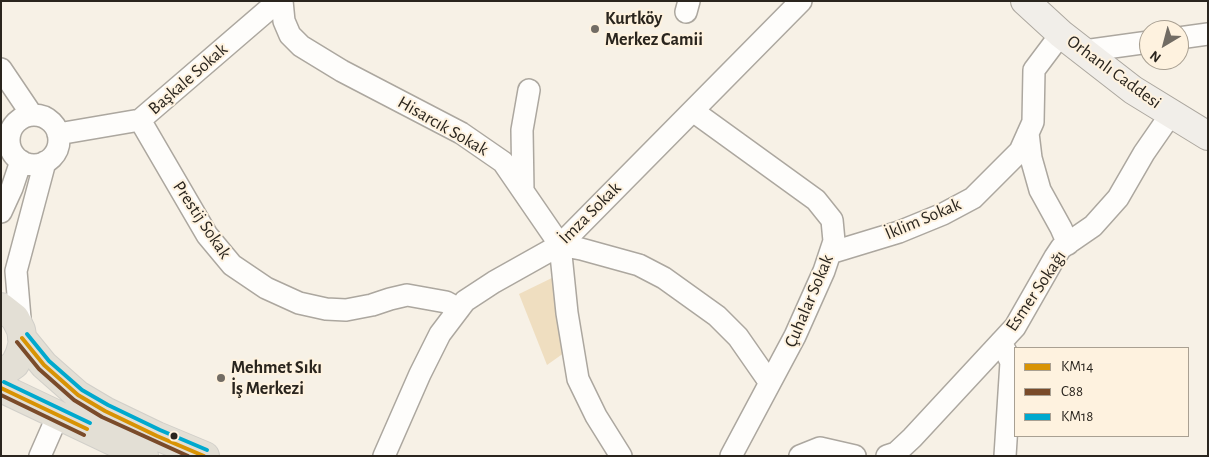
<!DOCTYPE html>
<html>
<head>
<meta charset="utf-8">
<style>
	body { margin:0 }
	#map { position:relative; width:1209px; height:457px; overflow:hidden; background:#f7f1e6; font-family:"Alegreya Sans",sans-serif }
	canvas { display:block }
	.frame { position:absolute; inset:0; border:2px solid #2a251e; pointer-events:none }
	.legend { position:absolute; left:1014px; top:347px; width:175px; height:90px; box-sizing:border-box; background:#fef2df; border:1px solid #a9a092; margin:0; padding:6px 9px; list-style:none; font-size:15px; color:#2a251e }
	.legend li { display:flex; align-items:center; gap:10px; height:25px }
	.legend b { width:25px; border:1px solid #a9a092 }
	.north { position:absolute; left:1139px; top:20px; width:50px; height:50px; box-sizing:border-box; background:#fef2df; border:1px solid #a9a092; border-radius:50%; rotate:217deg; font-size:14px; font-weight:700; line-height:20px; text-align:center; color:#2a251e }
	.north::after { content:''; display:block; margin:auto; width:18px; height:22px; background:#726c64; clip-path:polygon(50% 0,100% 100%,50% 72%,0 100%) }
</style>
</head>
<body>
<div id="map">
<canvas width="1209" height="457"></canvas>
<div class="frame"></div>
<ul class="legend">
<li><b style="height:6px;background:#d89304"></b>KM14</li>
<li><b style="height:6px;background:#7a4b2a"></b>C88</li>
<li><b style="height:6px;background:#00a9ce"></b>KM18</li>
</ul>
<div class="north">N</div>
</div>
<script>
const ctx = document.querySelector('canvas').getContext('2d');
ctx.lineJoin = 'round';
function fillPath(path, color) { ctx.fillStyle = color; ctx.fill(path, 'evenodd'); }
const toPath = rows => new Path2D(rows.map(r => 'M' + r).join(''));
function strokePath(path, color, width, dash) { ctx.strokeStyle = color; ctx.lineWidth = width; ctx.lineCap = dash ? 'butt' : 'round'; ctx.setLineDash(dash || []); ctx.stroke(path); }
function drawText(font, color, halo, rows, align = 'center') {
  ctx.font = font + ' "Alegreya Sans",sans-serif'; ctx.lineWidth = 4; ctx.setLineDash([]); ctx.textBaseline = 'middle'; ctx.strokeStyle = halo; ctx.fillStyle = color; for (const [text, x, y, turn = 0] of rows) {
    ctx.save(); ctx.translate(x, y); ctx.rotate((+turn || 0) * Math.PI / 180); ctx.textAlign = isNaN(turn) ? turn : align; if (halo) ctx.strokeText(text, 0, 0); ctx.fillText(text, 0, 0); ctx.restore();
  }
}
const green = toPath([
	[556,276,571,348,547,365,519,294]
]);
const street = toPath([
	[282,1,284,21,290,35,301,46,342,71,461,133,503,162,560,245,567,313,578,379,596,416,621,456],
	[686,12,689,1],
	[1179,38,1208,34],
	[1084,51,1149,42],
	[1,69,32,115],
	[693,111,816,200,832,220,834,241,824,271,795,336,731,456],
	'9 140a25 25 0 1 1 50 0a25 25 0 1 1-50 0Z',
	[140,120,207,235,232,265,266,288,299,303,326,309,346,310,372,305,390,299,407,295,446,302,459,309],
	[1028,133,1031,158,1040,190,1061,228,1068,244],
	[58,134,140,120,269,9,276,1],
	[523,191,522,130,529,90],
	[1,212,12,188,21,161],
	[560,245,581,249,639,265,664,278,717,316,738,337,770,383],
	[830,253,899,232,943,214,973,198,1020,151,1033,122,1034,70,1061,34],
	[21,330,16,271,45,162],
	[1001,342,1011,362,1005,456],
	[40,456,58,415],
	[384,456,420,374,440,334,465,301,494,282,560,245,801,1],
	[800,456,820,448,855,456],
	[887,456,896,453,912,438,1015,327,1055,257,1061,248,1093,226,1118,198,1144,153,1171,114]
]);
const secondary = toPath([
	[1025,1,1061,34,1133,90,1208,136]
]);
const primary = toPath([
	[1,307,15,318,21,330,23,342,20,353,15,364,1,374],
	[22,338,44,365,78,395,105,411,157,436,205,456],
	[1,388,144,456]
]);
const bus1 = toPath([
	[22,338,44,365,78,395,105,411,157,436,204,456],
	[1,388,87,429]
]);
const bus2 = toPath([
	[17,342,39,369,74,400,102,417,188,456],
	[1,395,84,435]
]);
const bus3 = toPath([
	[27,334,49,361,82,390,108,405,160,430,207,450],
	[4,382,90,423]
]);
const markers = [
	[595,29,5,"#726c64"],
	[221,378,5,"#726c64"],
	[174,436,4.5,"#2a251e"]
];
const poiNames = [
	["Kurtköy",605,19],
	["Merkez Camii",605,40],
	["Mehmet Sıkı",231,368],
	["İş Merkezi",231,389]
];
const streetNames = [
	["Orhanlı Caddesi",1114,72,36],
	["Başkale Sokak",188,79,-41],
	["Hisarcık Sokak",443,126,30],
	["İmza Sokak",590,213,-45],
	["İklim Sokak",923,219,-23],
	["Prestij Sokak",202,220,56],
	["Esmer Sokağı",1036,291,-56],
	["Çuhalar Sokak",809,301,-67]
];
fillPath(green, '#efdec0');
strokePath(street, '#aca79f', 24);
strokePath(secondary, '#aca79f', 30);
strokePath(primary, '#d1cfc9', 30);
strokePath(street, '#fefdfb', 21);
strokePath(secondary, '#f1eee9', 28);
strokePath(primary, '#e3dfd5', 28);
strokePath(bus1, '#d89304', 4);
strokePath(bus2, '#7a4b2a', 4);
strokePath(bus3, '#00a9ce', 4);
for (const [x, y, r, color] of markers) { const dot = new Path2D(); dot.arc(x, y, r, 0, 2 * Math.PI); ctx.fillStyle = color; ctx.fill(dot); strokePath(dot, '#fef2df', 2); }
drawText('bold 18px', '#2a251e', '#fef2df', poiNames, 'left');
drawText('18px', '#2a251e', '#fef2df', streetNames);
</script>
</body>
</html>
